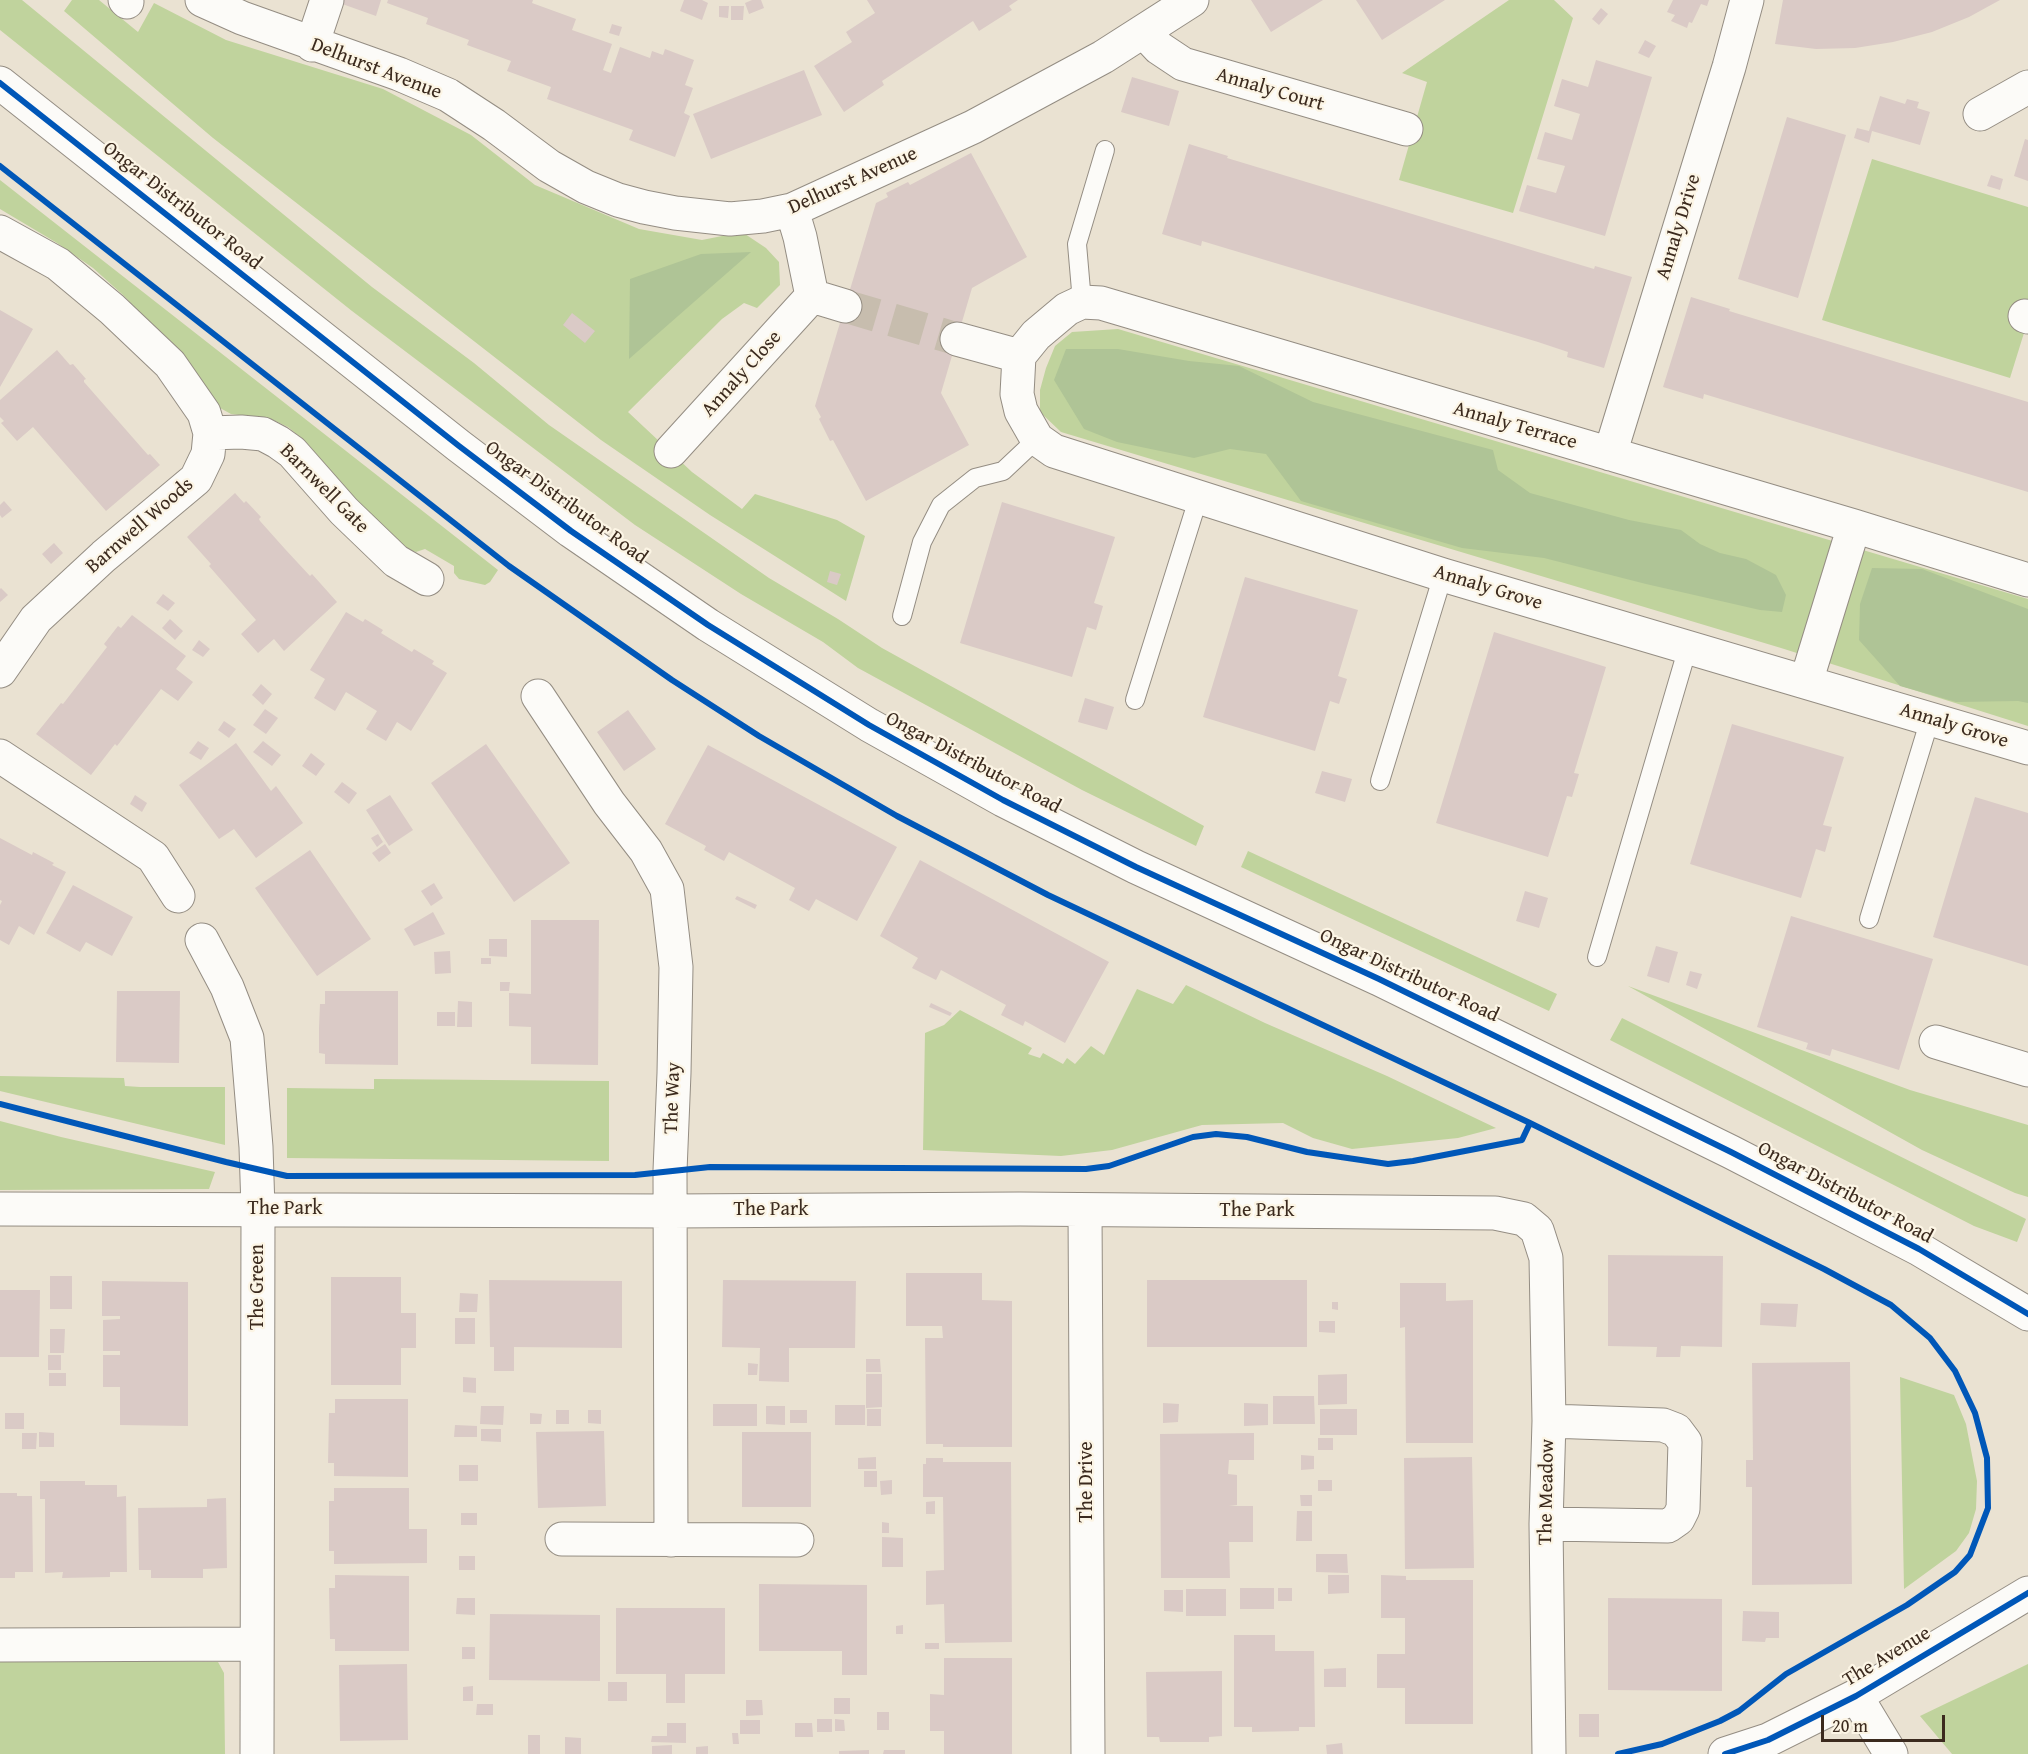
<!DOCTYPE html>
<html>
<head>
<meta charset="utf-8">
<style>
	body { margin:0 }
	#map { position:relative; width:2028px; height:1754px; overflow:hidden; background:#eae2d2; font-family:"Gentium Book Plus",serif }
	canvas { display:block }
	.scale { position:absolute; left:1821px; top:1715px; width:124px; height:27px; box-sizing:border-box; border:3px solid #3b2a1e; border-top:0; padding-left:8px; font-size:18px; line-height:21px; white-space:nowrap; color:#3b2a1e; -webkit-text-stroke:4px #fcf5e5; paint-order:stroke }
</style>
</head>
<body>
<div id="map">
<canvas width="2028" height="1754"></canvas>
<div class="scale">20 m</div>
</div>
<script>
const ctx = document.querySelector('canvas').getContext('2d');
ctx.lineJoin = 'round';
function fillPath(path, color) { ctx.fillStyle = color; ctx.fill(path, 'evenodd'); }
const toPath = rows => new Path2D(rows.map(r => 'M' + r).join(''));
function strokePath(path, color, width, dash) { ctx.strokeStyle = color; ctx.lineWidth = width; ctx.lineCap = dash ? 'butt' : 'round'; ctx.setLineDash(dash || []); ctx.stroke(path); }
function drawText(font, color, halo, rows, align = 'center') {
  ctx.font = font + ' "Gentium Book Plus",serif'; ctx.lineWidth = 4.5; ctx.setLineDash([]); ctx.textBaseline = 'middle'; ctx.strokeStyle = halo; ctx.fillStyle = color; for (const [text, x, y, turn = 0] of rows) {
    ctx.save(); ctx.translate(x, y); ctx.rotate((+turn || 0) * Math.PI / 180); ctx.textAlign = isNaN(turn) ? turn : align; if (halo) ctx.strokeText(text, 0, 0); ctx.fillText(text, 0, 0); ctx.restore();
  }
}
const green = toPath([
	[0,0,22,0,372,287,474,363,549,425,769,578,838,619,882,648,1204,826,1196,846,1082,790,858,668,823,642,741,594,635,525,352,311,0,30],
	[72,0,99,0,138,32,154,3,226,40,383,89,471,135,535,185,639,229,702,240,742,232,766,248,779,262,780,285,757,308,744,303,722,319,628,412,692,472,742,509,755,494,837,520,865,536,846,601,710,515,601,440,213,138,64,11],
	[1509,0,1554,0,1573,18,1513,213,1399,180,1427,82,1402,73],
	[1872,159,2028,207,2028,320,2010,378,1822,320],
	[0,180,498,570,490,582,485,585,459,579,454,573,454,566,425,549,416,552,408,549,362,507,306,442,288,427,271,419,231,414,220,408,197,382,179,354,123,295,93,268,57,243,0,209],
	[1118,329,2028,599,2028,726,1781,648,1061,432,1040,412,1040,390,1046,368,1055,346,1072,332],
	[1248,851,1557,994,1549,1011,1241,867],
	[1186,985,1265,1023,1387,1076,1496,1128,1458,1138,1352,1149,1313,1138,1283,1123,1202,1125,1112,1150,1061,1156,923,1150,925,1033,944,1025,960,1010,1032,1048,1028,1054,1040,1058,1043,1053,1063,1064,1067,1058,1075,1064,1091,1046,1104,1055,1137,989,1173,1004],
	[1628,986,1910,1090,2028,1125,2028,1197,2015,1193,1922,1150],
	[1622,1018,2026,1219,2017,1242,1974,1226,1610,1040],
	[0,1076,124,1078,125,1086,140,1087,225,1087,225,1145,0,1091],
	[374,1079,609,1081,609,1161,287,1158,287,1088,374,1089],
	[0,1121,61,1137,215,1172,209,1189,0,1190],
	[1900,1377,1954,1395,1966,1424,1977,1481,1976,1509,1969,1533,1956,1551,1904,1589],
	[0,1661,218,1662,224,1673,225,1754,0,1754],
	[2028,1664,2028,1754,1952,1754,1920,1716]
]);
const forest = toPath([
	[751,252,629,359,630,279,701,254],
	[1066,349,1118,349,1189,361,1239,366,1313,402,1493,450,1498,470,1530,493,1629,520,1681,530,1700,544,1720,553,1746,559,1776,575,1786,595,1782,612,1760,610,1646,584,1544,558,1462,548,1301,501,1266,454,1230,449,1194,458,1117,442,1084,429,1054,380],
	[1872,568,1922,569,2028,609,2028,703,2018,701,1956,702,1900,686,1859,640,1860,604]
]);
const building = toPath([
	[331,0,381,0,376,16],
	[388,0,533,0,532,3,576,19,572,30,612,44,603,70,611,73,620,47,650,58,652,51,663,55,665,49,694,60,685,85,693,88,684,113,690,116,675,157,629,140,633,130,547,99,551,87,507,71,511,61,467,45,469,40,426,24,428,18,387,3],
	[684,0,702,0,708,3,702,20,680,11],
	[752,0,761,0,764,8,749,14,745,3],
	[867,0,1018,0,1009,6,1012,10,979,31,973,21,882,81,884,85,844,112,814,66,852,42,846,32,875,13],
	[1251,0,1323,0,1271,32],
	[1356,0,1445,0,1382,40],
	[1673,0,1709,0,1707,6,1701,4,1692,23,1689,22,1687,28,1671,21,1675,15,1667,12],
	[1783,0,2000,0,1969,17,1932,32,1893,42,1855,48,1816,49,1775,44],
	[719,6,729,6,728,18,719,17],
	[731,6,744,6,743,20,731,20],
	[1601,8,1608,14,1599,25,1592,19],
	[612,24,622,27,619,36,609,33],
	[1645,40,1656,46,1649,58,1638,53],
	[1596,60,1652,77,1605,236,1519,211,1527,185,1556,193,1565,166,1537,159,1545,132,1572,140,1580,114,1554,106,1562,79,1588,87],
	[804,70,822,115,711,159,693,114],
	[1132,77,1179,91,1169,126,1121,112],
	[1880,96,1905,104,1907,99,1919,102,1917,108,1930,112,1920,145,1872,131,1869,143,1854,138,1857,128,1869,131],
	[1787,117,1846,135,1798,298,1738,279],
	[2025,139,2028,140,2028,181,2014,176],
	[1189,144,1228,156,1227,158,1594,269,1595,266,1632,277,1604,368,1567,357,1568,352,1538,342,1202,241,1201,246,1162,234],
	[971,153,1027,257,972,288,941,393,969,445,866,501,833,440,830,441,819,419,821,417,815,406,876,203,888,197,886,193,908,182,910,185],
	[1991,175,2003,179,2000,190,1987,186],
	[1691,297,1730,309,1729,311,2028,402,2028,492,1704,394,1703,399,1663,387],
	[0,310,33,329,0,387],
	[572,313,595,331,585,343,563,325],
	[57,350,70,365,73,364,86,379,84,380,84,382,148,455,150,454,160,465,106,511,33,427,17,441,1,423,4,421,0,417,0,400],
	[235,493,244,503,246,501,261,517,259,519,260,521,285,549,310,576,312,574,337,602,284,651,274,639,258,653,241,634,256,620,209,566,211,564,187,537],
	[4,501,12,510,2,518,0,515,0,505],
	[1002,502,1115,537,1094,603,1103,606,1096,630,1087,627,1072,677,960,643],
	[54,543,63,553,51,564,42,554],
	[830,571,841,574,837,585,827,582],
	[1245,577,1358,610,1338,676,1347,679,1339,704,1330,701,1315,751,1203,717],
	[1,588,8,595,0,602,0,589],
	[163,594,175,603,168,611,156,603],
	[346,612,363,622,365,619,383,630,381,633,412,652,414,649,434,661,432,664,447,673,411,731,397,722,386,741,366,729,377,711,346,692,335,711,314,698,325,679,310,670],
	[132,615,186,656,176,669,193,682,178,701,161,689,117,746,115,744,91,775,36,734,61,703,63,704,107,647,104,644,118,626,121,628],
	[170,619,183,631,175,640,162,628],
	[1494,632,1606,667,1574,773,1579,774,1572,797,1567,796,1548,857,1436,823],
	[199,640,210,649,203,657,192,650],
	[261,684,272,694,263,705,252,695],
	[1085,698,1114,707,1107,730,1078,722],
	[265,709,278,718,266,734,253,725],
	[628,710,656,749,624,771,597,732],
	[224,721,236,729,229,738,218,730],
	[1732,724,1844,757,1823,825,1832,827,1825,852,1816,849,1801,898,1690,864],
	[198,741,209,748,201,760,189,753],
	[263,741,281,755,272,766,253,752],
	[236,743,271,791,276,786,303,823,256,858,234,829,219,839,179,785],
	[486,744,570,863,514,902,431,783],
	[708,745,897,847,857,921,816,899,809,911,789,900,795,888,729,852,724,861,704,850,706,846,665,824],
	[311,753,325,764,316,776,302,766],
	[1322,771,1352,779,1345,802,1315,793],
	[342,782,357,793,349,804,334,792],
	[135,795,147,803,142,812,130,804],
	[390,795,413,830,389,846,366,810],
	[1975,797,2028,813,2028,966,1933,937],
	[378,834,383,842,377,847,371,838],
	[0,838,32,855,33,852,54,863,52,865,66,872,34,935,19,926,9,945,0,940,0,905,2,901,0,900],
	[385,844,391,853,379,862,372,853],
	[310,850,371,939,317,976,255,888],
	[920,860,1109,962,1065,1043,1025,1021,1023,1026,1001,1015,1006,1005,941,970,936,980,912,968,918,958,880,936],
	[434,883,443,898,431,906,421,891],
	[73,885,133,917,112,956,86,942,80,952,46,933],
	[1525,891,1548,898,1539,928,1516,921],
	[737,896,757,905,755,909,735,899],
	[433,912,445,934,414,946,404,929],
	[1791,916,1933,959,1899,1070,1832,1049,1830,1056,1806,1049,1808,1043,1757,1027],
	[531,920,599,920,598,1065,531,1064,531,1027,509,1026,509,993,531,994],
	[489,939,507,939,507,957,489,956],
	[1656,946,1678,952,1669,983,1647,976],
	[450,951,451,973,435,974,434,952],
	[481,958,491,958,491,964,481,964],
	[1690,971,1702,974,1697,989,1686,985],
	[500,982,510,982,509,991,500,991],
	[117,991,180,991,179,1063,116,1062],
	[325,991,398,991,398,1065,325,1064,325,1054,319,1053,319,1028,320,1004,325,1004],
	[458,1001,472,1002,472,1027,457,1027],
	[931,1003,952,1013,950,1016,929,1007],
	[437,1012,455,1012,455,1026,437,1026],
	[1608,1255,1723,1256,1722,1347,1681,1346,1680,1357,1656,1357,1657,1347,1608,1346],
	[906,1273,982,1273,982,1300,1012,1301,1012,1447,943,1447,943,1444,926,1444,925,1338,943,1338,942,1326,906,1326],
	[50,1276,72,1276,72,1309,50,1309],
	[331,1277,401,1277,401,1313,416,1313,416,1348,401,1348,401,1385,331,1385],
	[489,1280,622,1281,622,1348,514,1347,514,1371,494,1371,494,1347,490,1347],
	[723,1280,856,1281,855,1348,789,1348,789,1382,759,1381,760,1348,722,1347],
	[1147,1280,1307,1280,1307,1347,1147,1347],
	[102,1281,188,1282,188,1426,120,1425,120,1387,103,1387,103,1355,120,1355,120,1351,103,1351,103,1320,120,1319,120,1316,102,1316],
	[1400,1283,1446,1283,1446,1301,1473,1300,1473,1443,1406,1443,1405,1327,1400,1328],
	[0,1290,40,1290,39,1357,0,1357],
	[460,1293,478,1294,477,1312,459,1312],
	[1332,1302,1338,1302,1338,1310,1332,1309],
	[1761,1303,1798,1304,1796,1327,1760,1325],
	[455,1318,475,1318,475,1344,455,1344],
	[1319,1321,1335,1321,1335,1333,1319,1332],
	[50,1329,65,1329,64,1353,50,1353],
	[48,1355,61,1355,61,1370,48,1370],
	[866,1359,880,1359,881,1372,866,1372],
	[1850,1362,1852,1584,1752,1585,1752,1487,1746,1487,1746,1460,1753,1460,1752,1363],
	[748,1363,758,1364,757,1375,748,1375],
	[49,1373,66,1373,66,1386,49,1386],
	[866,1374,882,1374,882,1407,866,1408],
	[1347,1374,1347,1404,1318,1405,1318,1375],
	[463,1377,476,1378,476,1393,463,1392],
	[1273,1396,1314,1396,1315,1424,1273,1424],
	[335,1399,408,1399,408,1477,334,1476,334,1463,328,1463,329,1413,335,1413],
	[1163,1403,1179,1404,1178,1422,1163,1423],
	[1244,1403,1268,1404,1268,1425,1244,1426],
	[713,1404,757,1404,757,1426,713,1426],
	[835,1405,865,1405,865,1425,835,1425],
	[481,1406,504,1406,503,1425,480,1424],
	[766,1406,785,1406,785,1425,766,1424],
	[867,1409,881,1409,881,1426,867,1426],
	[1320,1409,1357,1409,1357,1435,1320,1435],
	[556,1410,569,1410,569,1424,556,1424],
	[588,1410,601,1410,601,1424,588,1423],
	[790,1410,807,1410,807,1423,790,1423],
	[5,1413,24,1413,24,1429,5,1429],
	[530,1413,542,1414,541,1424,530,1424],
	[455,1425,477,1426,477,1437,454,1437],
	[481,1429,501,1429,501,1442,481,1441],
	[604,1431,606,1506,538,1508,536,1432],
	[39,1432,54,1433,54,1447,39,1447],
	[742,1432,811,1432,811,1507,742,1507],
	[22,1433,37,1433,36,1449,22,1449],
	[1254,1433,1254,1460,1229,1460,1228,1474,1237,1475,1237,1505,1229,1506,1253,1506,1253,1542,1229,1542,1230,1578,1161,1578,1160,1434],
	[1318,1438,1333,1438,1333,1450,1318,1450],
	[1301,1455,1314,1456,1314,1469,1301,1470],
	[876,1457,876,1469,858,1469,858,1458],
	[1472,1457,1474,1568,1405,1569,1404,1458],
	[926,1458,943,1458,943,1462,1011,1462,1012,1642,945,1643,944,1604,926,1605,926,1571,944,1570,943,1497,923,1497,923,1464,926,1464],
	[459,1465,478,1465,478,1481,459,1481],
	[864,1471,877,1471,877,1487,864,1487],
	[892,1480,892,1494,881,1495,880,1481],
	[1318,1480,1332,1480,1332,1491,1318,1491],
	[40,1481,85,1481,85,1485,117,1485,117,1497,126,1496,127,1572,110,1572,110,1577,62,1578,63,1572,45,1573,45,1499,40,1499],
	[334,1488,409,1488,409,1529,427,1529,427,1563,334,1564,334,1551,329,1551,329,1501,334,1501],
	[0,1493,17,1493,17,1496,32,1496,33,1572,15,1572,15,1578,0,1578],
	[1300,1495,1312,1495,1312,1506,1301,1506],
	[226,1498,227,1568,203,1569,203,1578,151,1578,151,1570,139,1570,138,1508,207,1507,207,1499],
	[935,1501,935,1514,926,1514,926,1502],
	[1297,1511,1312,1511,1312,1541,1296,1541],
	[461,1513,477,1513,477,1525,461,1525],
	[882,1522,889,1523,889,1533,882,1533],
	[882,1537,903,1538,903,1567,882,1567],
	[1316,1554,1347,1554,1348,1573,1316,1572],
	[459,1556,475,1556,475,1570,459,1570],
	[335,1575,409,1576,409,1651,335,1651,335,1639,330,1639,329,1588,335,1588],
	[1328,1575,1349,1575,1349,1593,1328,1594],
	[1381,1575,1406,1576,1406,1580,1473,1580,1473,1724,1405,1724,1405,1688,1377,1688,1377,1654,1405,1654,1405,1618,1381,1618],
	[759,1584,867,1585,867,1675,842,1675,842,1651,759,1651],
	[1240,1588,1274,1588,1274,1609,1240,1609],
	[1278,1588,1292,1588,1292,1601,1278,1601],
	[1186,1589,1226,1589,1226,1616,1186,1616],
	[1164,1590,1183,1590,1183,1612,1164,1611],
	[457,1598,475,1598,475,1615,456,1614],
	[1608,1598,1722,1599,1722,1691,1608,1690],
	[616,1608,725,1608,725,1674,685,1674,685,1703,666,1703,666,1674,616,1674],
	[1743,1611,1779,1612,1779,1638,1766,1638,1765,1642,1742,1641],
	[490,1614,600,1615,600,1681,489,1680],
	[903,1625,903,1634,896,1634,896,1626],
	[1234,1635,1275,1635,1275,1651,1314,1651,1315,1727,1299,1727,1299,1731,1252,1732,1252,1727,1234,1727],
	[925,1643,939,1643,939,1649,925,1649],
	[462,1647,475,1647,475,1659,462,1659],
	[944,1658,1012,1658,1012,1754,944,1754,944,1731,930,1731,930,1694,944,1695],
	[407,1664,408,1740,340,1741,339,1665],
	[1346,1668,1346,1687,1324,1687,1324,1669],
	[1222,1671,1222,1736,1209,1737,1209,1742,1160,1742,1159,1737,1147,1737,1146,1672],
	[608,1682,627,1682,627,1701,608,1701],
	[473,1686,473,1701,463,1701,463,1687],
	[834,1698,850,1698,850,1714,834,1714],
	[746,1700,762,1700,763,1715,746,1716],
	[477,1704,493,1704,493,1715,476,1715],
	[877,1712,889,1712,889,1730,877,1730],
	[1579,1714,1599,1714,1599,1737,1579,1737],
	[817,1719,832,1719,832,1732,817,1732],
	[835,1719,844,1720,845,1731,835,1731],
	[740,1720,760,1720,760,1734,740,1734],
	[667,1723,686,1723,686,1743,651,1742,652,1736,667,1736],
	[795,1723,812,1723,813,1737,795,1737],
	[732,1733,738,1733,739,1744,733,1744],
	[528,1735,540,1735,540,1754,528,1754],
	[565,1737,581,1738,581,1754,565,1754],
	[1342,1743,1343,1754,1327,1754,1326,1745],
	[672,1745,672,1754,652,1754,652,1746],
	[708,1746,708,1754,696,1754,696,1747],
	[869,1750,869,1754,839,1754,839,1751],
	[884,1750,905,1750,905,1754,883,1754]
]);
const minorTunnel = toPath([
	[845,306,957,339]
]);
const service = toPath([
	[1082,302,1077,244,1105,150],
	[902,616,922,542,941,505,975,478,1003,471,1037,439],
	[1135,700,1199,496],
	[1380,781,1443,575],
	[1869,919,1930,719],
	[1597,957,1688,647]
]);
const minor = toPath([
	[125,0,127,2],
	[202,0,242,18,399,74,448,95,494,125,549,166,586,187,618,200,644,207,675,213,730,219,763,216,792,210,973,127,1103,57,1192,0],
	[1144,32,1159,48,1183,64,1406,129],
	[312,45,327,0],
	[1980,114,2028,87],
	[792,210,800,237,812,296,845,306],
	[0,232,58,264,112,309,170,364,204,413,210,433,208,454,196,479,104,556,36,619,0,671],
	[2025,316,2028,317],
	[957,339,1019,356],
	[210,433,241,432,263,434,278,442,292,452,344,511,396,561,427,579],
	[671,451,812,296],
	[1610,454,1729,67,1747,0],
	[2028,580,1854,526,1101,303,1082,302,1067,309,1036,335,1019,356,1017,394,1021,411,1037,439,1054,451,1443,575,2028,748],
	[1806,682,1854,526],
	[538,696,609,803,646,851,667,889,676,967,674,1073,670,1171,671,1540],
	[0,756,153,857,178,896],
	[202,940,227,987,247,1038,256,1147,258,1209,257,1754],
	[1936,1042,2028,1070],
	[0,1209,671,1211,1020,1209,1495,1213,1524,1219,1537,1230,1546,1258,1549,1421,1546,1524,1549,1754],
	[1085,1210,1088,1754],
	[1546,1524,1668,1526,1678,1519,1683,1509,1685,1442,1676,1430,1663,1425,1549,1421],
	[562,1539,797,1540],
	[0,1645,257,1644],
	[1856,1696,1891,1754],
	[1725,1754,1768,1740,1856,1696,2028,1593]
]);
const tertiary = toPath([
	[0,83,459,446,571,531,708,625,869,725,1003,800,1136,867,1379,979,1731,1152,1919,1249,2028,1314]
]);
const cycleway = toPath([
	[0,83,459,446,571,531,708,625,869,725,1003,800,1136,867,1379,979,1731,1152,1919,1249,2028,1314],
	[0,166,509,566,672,680,759,736,897,816,1048,895,1530,1123,1824,1269,1891,1305,1930,1338,1955,1371,1975,1413,1987,1458,1988,1508,1970,1555,1955,1572,1907,1605,1786,1674,1739,1711,1720,1721,1662,1744,1618,1754],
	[0,1104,226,1162,287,1176,635,1175,710,1167,1086,1169,1109,1166,1193,1137,1216,1134,1247,1137,1307,1152,1388,1164,1413,1161,1522,1140,1530,1123],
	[1725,1754,1768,1740,1856,1696,2028,1593]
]);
const streetNames = [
	["Delhurst Avenue",376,69,21],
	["Annaly Court",1270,90,16],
	["Delhurst Avenue",853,181,-24],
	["Ongar Distributor Road",182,206,38],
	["Annaly Drive",1679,227,-73],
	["Annaly Close",742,374,-48],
	["Annaly Terrace",1515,426,16],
	["Barnwell Gate",324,489,45],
	["Ongar Distributor Road",566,503,36],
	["Barnwell Woods",140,526,-41],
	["Annaly Grove",1488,588,17],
	["Annaly Grove",1954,726,17],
	["Ongar Distributor Road",973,763,28],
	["Ongar Distributor Road",1409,976,25],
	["The Way",673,1098,-88],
	["Ongar Distributor Road",1845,1193,28],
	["The Park",285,1209],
	["The Park",771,1210],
	["The Park",1257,1211],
	["The Green",258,1287,-90],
	["The Drive",1087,1482,-90],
	["The Meadow",1547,1492,-89],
	["The Avenue",1887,1657,-31]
];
fillPath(green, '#c0d39d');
fillPath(forest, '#afc496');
fillPath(building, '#dacac6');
strokePath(minorTunnel, '#c7bdae', 33, [33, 16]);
strokePath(service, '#948d83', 20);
strokePath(minor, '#948d83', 35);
strokePath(tertiary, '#948d83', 35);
strokePath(service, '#fcfbf8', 18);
strokePath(minor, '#fcfbf8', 33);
strokePath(tertiary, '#fcfbf8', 33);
strokePath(cycleway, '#0057b8', 6);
drawText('20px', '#3b2a1e', '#fcf5e5', streetNames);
</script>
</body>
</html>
